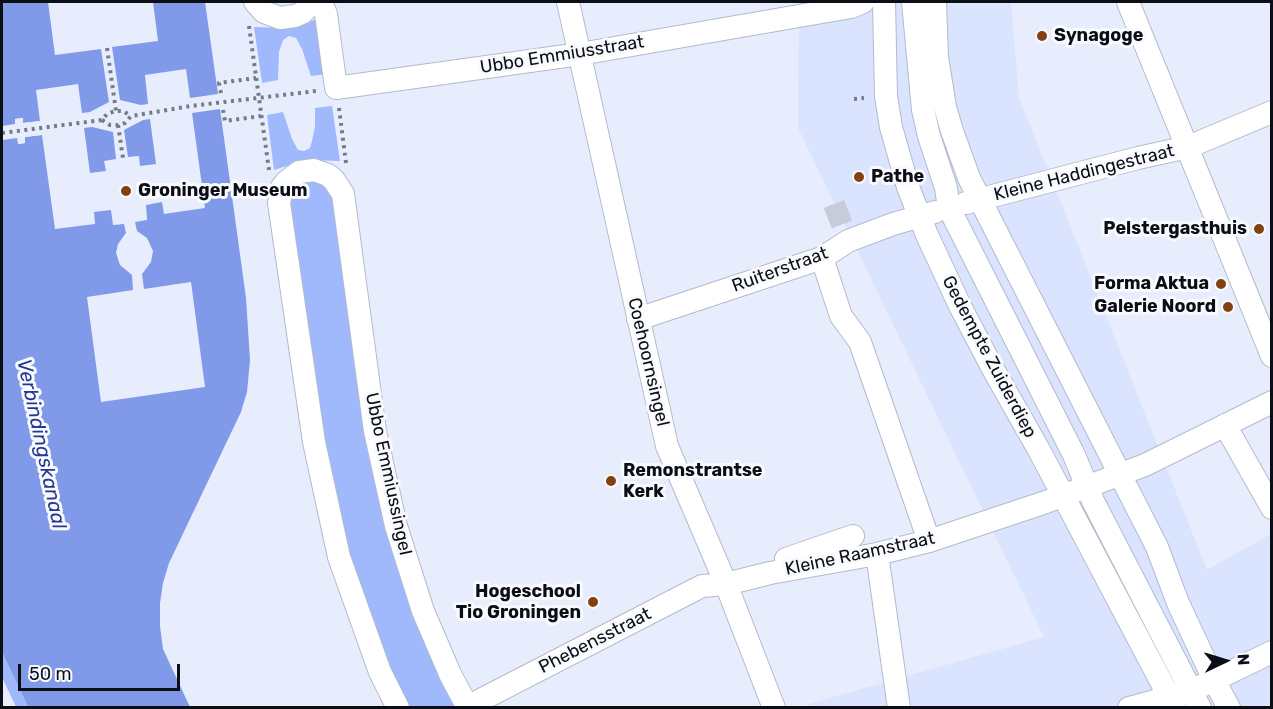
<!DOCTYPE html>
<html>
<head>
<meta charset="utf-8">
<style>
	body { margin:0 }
	#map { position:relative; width:1273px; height:709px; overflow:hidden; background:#e7edfc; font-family:Rubik,sans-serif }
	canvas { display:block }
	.frame { position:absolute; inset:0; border:3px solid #0b0e14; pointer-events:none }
	.north { position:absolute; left:1195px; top:631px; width:60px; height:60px; -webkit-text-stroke:4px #f8fafe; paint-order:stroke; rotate:86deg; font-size:16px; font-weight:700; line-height:24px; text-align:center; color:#0b0e14 }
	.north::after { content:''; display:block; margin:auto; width:21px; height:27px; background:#0b0e14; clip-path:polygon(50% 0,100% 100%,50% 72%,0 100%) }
	.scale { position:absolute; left:18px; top:664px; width:162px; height:27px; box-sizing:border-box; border:3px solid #0b0e14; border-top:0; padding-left:8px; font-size:18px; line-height:21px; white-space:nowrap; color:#0b0e14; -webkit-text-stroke:4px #f8fafe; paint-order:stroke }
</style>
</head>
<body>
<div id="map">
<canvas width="1273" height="709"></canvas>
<div class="frame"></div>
<div class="north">N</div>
<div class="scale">50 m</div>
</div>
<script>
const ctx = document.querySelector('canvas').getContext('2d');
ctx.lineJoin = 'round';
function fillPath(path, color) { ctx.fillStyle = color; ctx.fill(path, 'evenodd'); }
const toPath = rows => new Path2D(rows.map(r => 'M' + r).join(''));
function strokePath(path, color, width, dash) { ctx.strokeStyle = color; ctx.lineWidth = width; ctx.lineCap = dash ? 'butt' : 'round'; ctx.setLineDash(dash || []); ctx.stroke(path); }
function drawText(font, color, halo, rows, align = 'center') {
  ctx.font = font + ' Rubik,sans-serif'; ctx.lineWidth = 6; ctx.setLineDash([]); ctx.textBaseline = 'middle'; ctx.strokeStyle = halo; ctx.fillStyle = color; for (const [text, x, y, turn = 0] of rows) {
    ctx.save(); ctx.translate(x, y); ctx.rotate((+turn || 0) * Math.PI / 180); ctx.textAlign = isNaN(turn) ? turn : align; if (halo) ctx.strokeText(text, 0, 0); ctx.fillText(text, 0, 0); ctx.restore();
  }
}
const built = toPath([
	[799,2,1011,2,1019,97,1207,570,1271,534,1271,707,810,707,809,704,1044,637,798,128]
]);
const green = toPath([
	[320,18,328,74,311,76,302,49,296,38,289,36,283,40,279,52,278,80,262,83,254,27,288,28],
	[332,106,340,161,306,160,274,170,267,115,283,112,292,139,298,150,304,151,310,148,312,141,315,126,315,108],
	[317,181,332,188,364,401,461,707,405,707,354,588,318,442,288,197,290,191,301,183],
	[2,652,28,707,16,707,2,677]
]);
const water = toPath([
	[2,2,48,2,55,55,101,49,109,102,90,112,82,113,78,84,36,90,40,121,23,123,22,118,15,119,19,144,25,143,25,137,42,135,55,229,95,224,94,212,111,210,113,225,124,224,126,233,118,244,116,253,120,265,132,275,133,290,87,297,101,402,205,387,191,282,144,289,142,274,151,262,153,251,147,238,137,231,135,222,147,220,146,205,162,202,164,214,205,208,192,113,220,109,246,298,250,360,247,392,241,412,169,563,163,583,160,603,160,626,163,649,190,707,28,707,2,652],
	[153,2,205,2,218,94,190,98,186,69,145,75,148,104,141,105,120,100,112,47,158,41],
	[150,119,156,164,140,166,139,156,128,157,124,130,143,120],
	[92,127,113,132,116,159,104,161,106,171,90,173,84,128]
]);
const pier = toPath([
	[23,118,23,123,40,121,41,124,23,126,18,122,21,141,24,134,42,132,42,135,25,137,25,143,18,144,17,138,2,140,2,126,15,124,15,119]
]);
const minorTunnel = toPath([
	[834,204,845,232]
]);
const path = toPath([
	[249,26,269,170],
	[107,48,116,111],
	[221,93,219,83,256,78],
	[854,99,864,98],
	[339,108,346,163],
	[223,110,225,121,261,116],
	[102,120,110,125,118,125,125,123,131,116,191,106,316,91],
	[118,125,123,158],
	[2,133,102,120,107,114,115,111,123,111,131,116]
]);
const minor = toPath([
	[255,2,264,12,280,18,295,16,302,13,312,2],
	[321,2,326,14,336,88,580,54,851,7,863,2],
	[568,2,667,446,726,584,774,708],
	[884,2,886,96,891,127,908,187,927,235,960,306,993,369,1039,450,1175,708],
	[913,2,923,110,929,136,946,188,949,208,1074,455,1093,501,1200,708],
	[935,2,937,57,945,107,952,131,969,178,1157,547,1178,603,1214,680,1229,708],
	[1128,2,1272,356],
	[966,203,1138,158,1188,147,1272,112],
	[822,258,841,316,860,342,929,541],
	[638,319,822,258,848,241,893,224,935,212],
	[1225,425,1272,508],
	[877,554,899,708],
	[786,559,853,536],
	[467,707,702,586,726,584,770,573,877,554,929,541,1046,502,1145,465,1272,402],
	[398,708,380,672,339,557,314,442,279,203,282,187,287,181,299,172,307,171,314,170,328,175,334,180,343,194,375,431,396,526,423,611,450,674,468,708],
	[1129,708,1191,691,1272,652]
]);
const markers = [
	[1042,36,6,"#834011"],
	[859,177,6,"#834011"],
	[126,191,6,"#834011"],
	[1259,229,6,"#834011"],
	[1221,284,6,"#834011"],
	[1228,307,6,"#834011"],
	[611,481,6,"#834011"],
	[593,602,6,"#834011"]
];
const poiNames = [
	["Synagoge",1054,36],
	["Pathe",871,177],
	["Groninger Museum",138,191],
	["Pelstergasthuis",1247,229,"right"],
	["Forma Aktua",1209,284,"right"],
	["Galerie Noord",1216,307,"right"],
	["Remonstrantse",623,471],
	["Kerk",623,492],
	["Hogeschool",581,592,"right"],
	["Tio Groningen",581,613,"right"]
];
const streetNames = [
	["Ubbo Emmiusstraat",562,55,-9],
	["Kleine Haddingestraat",1084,173,-14],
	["Ruiterstraat",780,270,-20],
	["Gedempte Zuiderdiep",989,357,62],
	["Coehoornsingel",648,362,77],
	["Ubbo Emmiussingel",388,474,78],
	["Kleine Raamstraat",860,554,-12],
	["Phebensstraat",595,641,-27]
];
const waterNames = [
	["Verbindingskanaal",41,444,78]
];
fillPath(built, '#dae4fe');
fillPath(green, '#a0b9fd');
fillPath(water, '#809ae9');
fillPath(pier, '#e7edfc');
strokePath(minorTunnel, '#c6ccd9', 22, [22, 11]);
strokePath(minor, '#b3bacc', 24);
strokePath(path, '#767b85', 4, [3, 4.5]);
strokePath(minor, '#fff', 22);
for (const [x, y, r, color] of markers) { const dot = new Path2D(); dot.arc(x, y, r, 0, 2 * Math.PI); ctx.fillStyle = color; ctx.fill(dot); strokePath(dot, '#f8fafe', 2); }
drawText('bold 18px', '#0b0e14', '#f8fafe', poiNames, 'left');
drawText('18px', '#0b0e14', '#f8fafe', streetNames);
drawText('italic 20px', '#253993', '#f8fafe', waterNames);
</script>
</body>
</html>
